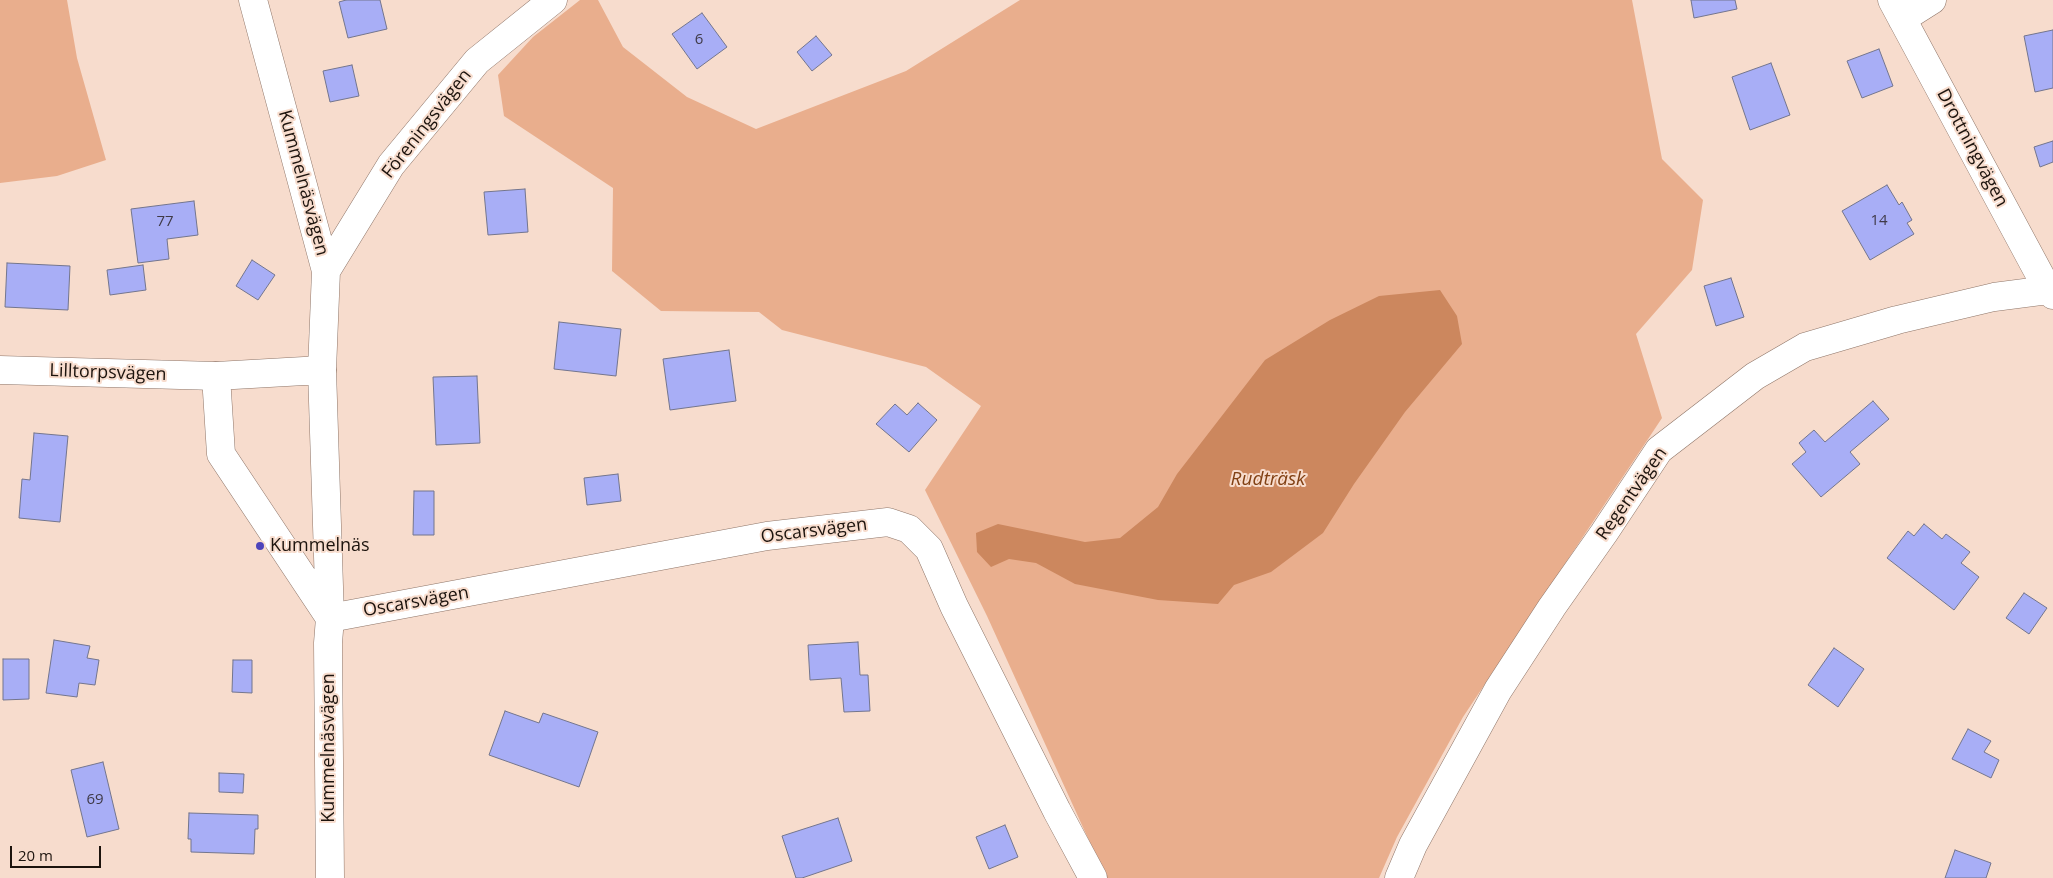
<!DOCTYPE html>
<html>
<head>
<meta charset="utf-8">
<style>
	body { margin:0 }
	#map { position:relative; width:2053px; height:878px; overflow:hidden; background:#f7dccd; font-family:"Open Sans",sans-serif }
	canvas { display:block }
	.scale { position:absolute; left:10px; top:846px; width:91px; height:22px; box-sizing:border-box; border:2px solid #1c130d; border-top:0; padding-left:6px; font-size:15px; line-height:18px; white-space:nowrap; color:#1c130d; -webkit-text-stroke:4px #f7dccd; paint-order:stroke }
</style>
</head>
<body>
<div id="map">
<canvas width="2053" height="878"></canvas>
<div class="scale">20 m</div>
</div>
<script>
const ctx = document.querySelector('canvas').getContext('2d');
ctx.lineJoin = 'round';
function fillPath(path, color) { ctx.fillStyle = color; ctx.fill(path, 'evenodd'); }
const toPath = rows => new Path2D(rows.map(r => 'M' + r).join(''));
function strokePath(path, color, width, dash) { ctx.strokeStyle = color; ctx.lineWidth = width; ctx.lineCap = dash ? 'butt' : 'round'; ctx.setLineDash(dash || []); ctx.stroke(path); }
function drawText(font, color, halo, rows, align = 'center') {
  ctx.font = font + ' "Open Sans",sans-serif'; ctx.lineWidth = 4; ctx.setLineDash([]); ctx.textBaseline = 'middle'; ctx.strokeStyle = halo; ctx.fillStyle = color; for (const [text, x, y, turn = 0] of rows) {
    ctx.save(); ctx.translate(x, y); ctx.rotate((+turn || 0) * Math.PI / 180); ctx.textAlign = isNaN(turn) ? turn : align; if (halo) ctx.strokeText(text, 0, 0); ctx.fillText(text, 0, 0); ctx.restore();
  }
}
const green = toPath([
	[0,0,67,0,77,58,106,160,57,176,0,183],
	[580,0,598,0,623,47,687,97,756,129,906,71,1020,0,1632,0,1662,159,1703,200,1692,270,1636,334,1662,418,1463,717,1397,837,1379,878,1106,878,987,616,925,490,981,406,926,367,782,330,759,312,661,311,612,271,613,188,504,116,498,75,533,37]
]);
const water = toPath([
	[1440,290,1457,316,1462,344,1405,412,1354,484,1323,533,1271,572,1234,585,1218,604,1158,600,1075,584,1036,563,1009,559,991,567,977,552,976,533,998,524,1085,542,1120,538,1158,507,1177,474,1265,360,1330,320,1379,296]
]);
const building = toPath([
	[346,0,380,0,387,29,348,38,339,2,346,0],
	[1691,0,1735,0,1737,9,1694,18,1691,0],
	[702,13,727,47,697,69,672,34,702,13],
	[2053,30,2053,88,2035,92,2024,36,2053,30],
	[816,36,832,55,812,71,797,52,816,36],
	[1879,49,1893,86,1862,98,1847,61,1879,49],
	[1771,63,1790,115,1750,130,1732,77,1771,63],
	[352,65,359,96,330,102,323,71,352,65],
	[2053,141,2053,162,2040,167,2034,147,2053,141],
	[1887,185,1899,205,1902,202,1912,220,1907,223,1914,234,1870,260,1842,211,1887,185],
	[525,189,528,232,488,235,484,192,525,189],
	[194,201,198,235,167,239,169,259,138,263,131,209,194,201],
	[252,260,275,275,258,300,236,286,252,260],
	[7,263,70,266,68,310,5,307,7,263],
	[143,265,146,290,110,295,107,270,143,265],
	[1731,278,1744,317,1716,326,1704,286,1731,278],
	[559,322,621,329,616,376,554,369,559,322],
	[729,350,736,401,670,410,663,359,729,350],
	[477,376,480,443,436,445,433,377,477,376],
	[1873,401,1889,419,1850,452,1860,464,1821,497,1792,464,1806,452,1799,443,1814,430,1825,442,1873,401],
	[918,403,937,420,909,452,876,424,895,404,907,415,918,403],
	[34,433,68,436,60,522,19,518,22,479,30,480,34,433],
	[618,474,621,501,587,505,584,478,618,474],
	[414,491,434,491,434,535,413,535,414,491],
	[1924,524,1942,539,1946,534,1970,552,1961,563,1979,577,1954,610,1887,558,1908,531,1914,536,1924,524],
	[2024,593,2047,608,2029,634,2006,618,2024,593],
	[54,640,90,646,87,658,99,660,95,685,79,683,77,697,46,693,54,640],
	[858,642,860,675,868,675,870,711,844,712,841,678,810,680,808,645,858,642],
	[1834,648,1864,669,1838,707,1808,685,1834,648],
	[3,659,29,659,29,699,3,700,3,659],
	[233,660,252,660,252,693,232,692,233,660],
	[505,711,539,723,543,713,598,732,579,787,489,755,505,711],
	[1968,729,1991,741,1984,752,1999,760,1991,778,1952,759,1968,729],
	[103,762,119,829,87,837,71,770,103,762],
	[219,773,244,774,243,793,219,792,219,773],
	[189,813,258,815,258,829,255,829,254,854,191,852,191,839,188,839,189,813],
	[838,818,852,861,802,878,796,878,782,836,838,818],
	[1005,825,1018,857,989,869,976,837,1005,825],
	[1955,850,1991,863,1986,878,1945,878,1955,850]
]);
const street = toPath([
	[253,0,326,271,322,370],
	[1892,0,2048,290,2053,295],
	[1902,19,1932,0],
	[326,271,391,165,477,61,553,0],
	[0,370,216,376],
	[330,618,767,536,888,522,909,529,929,549,954,606,1057,811,1093,878],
	[1399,878,1413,845,1498,690,1552,607,1604,533,1659,450,1755,376,1805,347,1897,320,1994,297,2048,290]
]);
const secondary = toPath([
	[330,618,221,454,216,376,322,370,330,618,328,643,330,878]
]);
const markers = [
	[260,546,5,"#4d44bb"]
];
const numberNames = [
	["6",699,40],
	["14",1879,221],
	["77",165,222],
	["69",95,800]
];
const streetNames = [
	["Föreningsvägen",427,124,-52],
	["Drottningvägen",1972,148,62],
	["Kummelnäsvägen",303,183,75],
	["Lilltorpsvägen",108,373,2],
	["Regentvägen",1632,494,-55],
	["Oscarsvägen",814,531,-7],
	["Oscarsvägen",416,602,-10],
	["Kummelnäsvägen",329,748,-90]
];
const poiNames = [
	["Kummelnäs",270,546]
];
const waterNames = [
	["Rudträsk",1268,480]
];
fillPath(green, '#e9ae8d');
fillPath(water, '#cc875e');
fillPath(building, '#a8aef6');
strokePath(building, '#73758d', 1);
strokePath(street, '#8e7568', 29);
strokePath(secondary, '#8e7568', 29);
strokePath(street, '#fff', 28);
strokePath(secondary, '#fff', 28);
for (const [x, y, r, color] of markers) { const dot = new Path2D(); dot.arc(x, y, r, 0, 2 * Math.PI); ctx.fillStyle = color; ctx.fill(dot); strokePath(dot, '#f7dccd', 2); }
drawText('15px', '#3f3a47', null, numberNames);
drawText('18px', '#1c130d', '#f7dccd', streetNames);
drawText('18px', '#1c130d', '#f7dccd', poiNames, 'left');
drawText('italic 19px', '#814013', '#f7dccd', waterNames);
</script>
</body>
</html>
